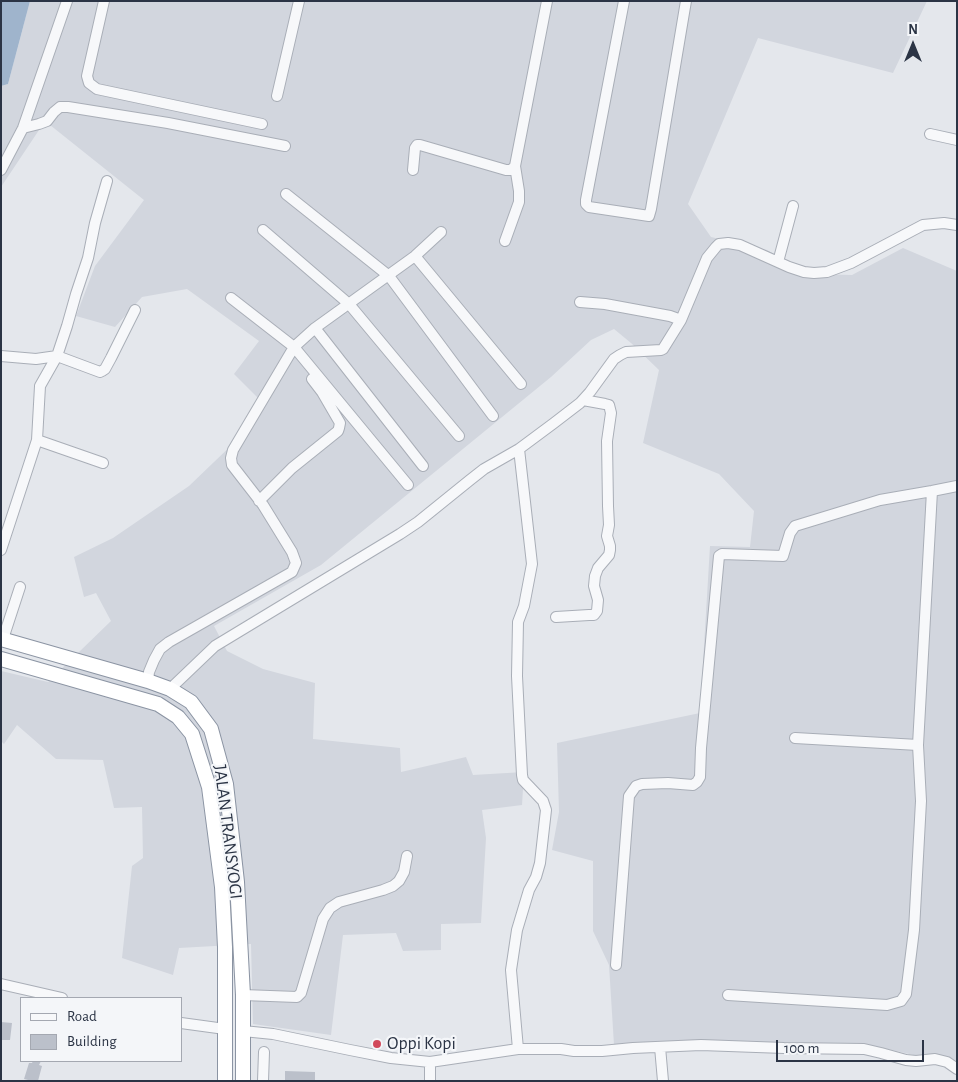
<!DOCTYPE html>
<html>
<head>
<meta charset="utf-8">
<style>
	body { margin:0 }
	#map { position:relative; width:958px; height:1082px; overflow:hidden; background:#e4e7ec; font-family:"Alegreya Sans",sans-serif }
	canvas { display:block }
	.frame { position:absolute; inset:0; border:2px solid #2b3445; pointer-events:none }
	.legend { position:absolute; left:20px; top:997px; width:162px; height:65px; box-sizing:border-box; background:#f4f6f9; border:1px solid #a4a8b1; margin:0; padding:6px 9px; list-style:none; font-size:15px; color:#2b3445 }
	.legend li { display:flex; align-items:center; gap:10px; height:25px }
	.legend b { width:25px; border:1px solid #a4a8b1 }
	.north { position:absolute; left:888px; top:20px; width:50px; height:50px; -webkit-text-stroke:4px #f4f6f9; paint-order:stroke; rotate:0deg; font-size:14px; font-weight:700; line-height:20px; text-align:center; color:#2b3445 }
	.north::after { content:''; display:block; margin:auto; width:18px; height:22px; background:#2b3445; clip-path:polygon(50% 0,100% 100%,50% 72%,0 100%) }
	.scale { position:absolute; left:776px; top:1040px; width:148px; height:22px; box-sizing:border-box; border:2px solid #2b3445; border-top:0; padding-left:6px; font-size:15px; line-height:18px; white-space:nowrap; color:#2b3445; -webkit-text-stroke:4px #f4f6f9; paint-order:stroke }
</style>
</head>
<body>
<div id="map">
<canvas width="958" height="1082"></canvas>
<div class="frame"></div>
<ul class="legend">
<li><b style="height:6px;background:#f7f8fa"></b>Road</li>
<li><b style="height:14px;background:#bbc0ca"></b>Building</li>
</ul>
<div class="north">N</div>
<div class="scale">100 m</div>
</div>
<script>
const ctx = document.querySelector('canvas').getContext('2d');
ctx.lineJoin = 'round';
function fillPath(path, color) { ctx.fillStyle = color; ctx.fill(path, 'evenodd'); }
const toPath = rows => new Path2D(rows.map(r => 'M' + r).join(''));
function strokePath(path, color, width, dash) { ctx.strokeStyle = color; ctx.lineWidth = width; ctx.lineCap = dash ? 'butt' : 'round'; ctx.setLineDash(dash || []); ctx.stroke(path); }
function drawText(font, color, halo, rows, align = 'center') {
  ctx.font = font + ' "Alegreya Sans",sans-serif'; ctx.lineWidth = 4.5; ctx.setLineDash([]); ctx.textBaseline = 'middle'; ctx.strokeStyle = halo; ctx.fillStyle = color; for (const [text, x, y, turn = 0] of rows) {
    ctx.save(); ctx.translate(x, y); ctx.rotate((+turn || 0) * Math.PI / 180); ctx.textAlign = isNaN(turn) ? turn : align; if (halo) ctx.strokeText(text, 0, 0); ctx.fillText(text, 0, 0); ctx.restore();
  }
}
const built = toPath([
	[30,1,927,1,893,73,758,38,688,204,711,237,767,250,810,274,852,275,903,248,957,271,957,1063,922,1057,875,1046,712,1043,614,1045,609,965,593,931,593,861,552,850,559,812,557,743,700,713,710,546,750,547,754,511,719,474,643,443,659,370,631,343,614,329,591,340,551,377,321,565,214,626,227,651,263,669,315,683,313,739,400,748,401,772,466,757,473,775,524,772,522,805,482,810,486,838,481,923,441,924,441,950,403,951,396,933,343,935,331,1035,253,1024,251,944,179,948,173,975,122,958,132,866,143,858,142,807,114,808,103,760,56,759,17,725,4,744,1,741,1,671,48,682,111,621,96,593,84,597,74,557,113,538,189,486,239,438,263,403,234,374,259,341,187,289,142,297,115,327,76,316,95,266,144,200,45,121,1,187,1,86,8,84]
]);
const water = toPath([
	[1,1,30,1,8,84,1,86]
]);
const building = toPath([
	[1,1022,12,1023,10,1040,1,1040],
	[33,1061,41,1061,39,1065,42,1066,38,1081,32,1081,24,1079,29,1063,32,1063],
	[285,1071,315,1072,315,1081,285,1081]
]);
const minor = toPath([
	[104,1,87,76,89,83,97,89,262,124],
	[624,1,586,200,586,204,589,207,649,216,651,209,686,1],
	[277,96,299,1],
	[23,128,39,124,47,121,54,112,60,107,68,107,168,123,285,146],
	[930,134,957,140],
	[1,170,23,128,67,1],
	[413,170,415,148,417,145,420,145,506,170,511,170,515,166,547,1],
	[286,194,389,276,493,416],
	[263,230,349,304,459,436],
	[505,241,519,202,519,191,515,166],
	[415,256,521,384],
	[778,262,793,206],
	[231,298,294,347,408,485],
	[580,302,605,304,670,316,681,320],
	[315,328,423,466],
	[1,356,36,359,57,356,100,372,102,371,105,369,111,358,135,310],
	[37,440,103,463],
	[259,501,292,468,338,431,339,428,340,423,322,392,312,379],
	[1,550,37,440,40,386,57,356,67,326,76,294,88,258,95,223,107,181],
	[556,617,589,615,594,615,597,611,598,600,594,586,595,576,598,568,609,555,610,550,610,546,607,536,609,525,608,506,607,441,611,413,609,405,605,404,583,400],
	[3,639,20,587],
	[148,681,149,672,154,660,160,649,169,642,292,572,296,563,292,552,263,505,232,465,231,458,233,450,294,347,315,328,415,256,441,232],
	[170,689,215,646,400,534,418,522,470,480,484,469,519,449,554,423,580,403,590,392,614,359,620,355,626,352,661,350,663,349,681,320,707,258,716,247,719,244,728,243,740,245,789,267,804,272,814,273,827,272,851,263,923,225,944,223,957,225],
	[795,738,918,745],
	[616,965,629,796,636,786,642,784,668,783,693,785,697,782,700,777,701,748,719,556,722,554,783,556,790,533,795,526,880,500,932,491,957,486],
	[1,984,62,998],
	[243,995,297,997,301,993,323,919,330,908,339,902,383,890,393,886,399,881,404,872,407,856],
	[728,995,887,1005,901,1001,906,994,914,930,921,801,918,745,932,491],
	[181,1023,225,1029],
	[243,1031,273,1034,350,1050,391,1058,430,1062,518,1049,561,1049,574,1051,602,1051,633,1048,701,1045,784,1048,864,1049,881,1053,906,1060,916,1061,935,1059,947,1062,957,1069],
	[660,1047,663,1081],
	[518,1049,511,970,517,930,529,890,536,877,540,863,546,810,543,801,523,780,522,775,517,676,518,622,524,606,532,564,519,449],
	[263,1081,264,1052],
	[430,1081,430,1062]
]);
const highway = toPath([
	[1,639,148,681,170,689,191,702,211,729,226,784,237,882,243,995,243,1081],
	[1,659,158,704,178,717,192,734,209,787,222,887,225,947,225,1081]
]);
const markers = [
	[377,1044,5,"#d1495b"]
];
const streetNames = [
	["JALAN TRANSYOGI",228,832,83]
];
const poiNames = [
	["Oppi Kopi",387,1044]
];
fillPath(built, '#d2d6de');
fillPath(water, '#9fb4cc');
fillPath(building, '#bbc0ca');
strokePath(minor, '#a9aeb7', 12);
strokePath(highway, '#8b94a3', 16);
strokePath(minor, '#f7f8fa', 10);
strokePath(highway, '#fff', 14);
for (const [x, y, r, color] of markers) { const dot = new Path2D(); dot.arc(x, y, r, 0, 2 * Math.PI); ctx.fillStyle = color; ctx.fill(dot); strokePath(dot, '#f4f6f9', 2); }
drawText('18px', '#2b3445', '#f4f6f9', streetNames);
drawText('18px', '#2b3445', '#f4f6f9', poiNames, 'left');
</script>
</body>
</html>
